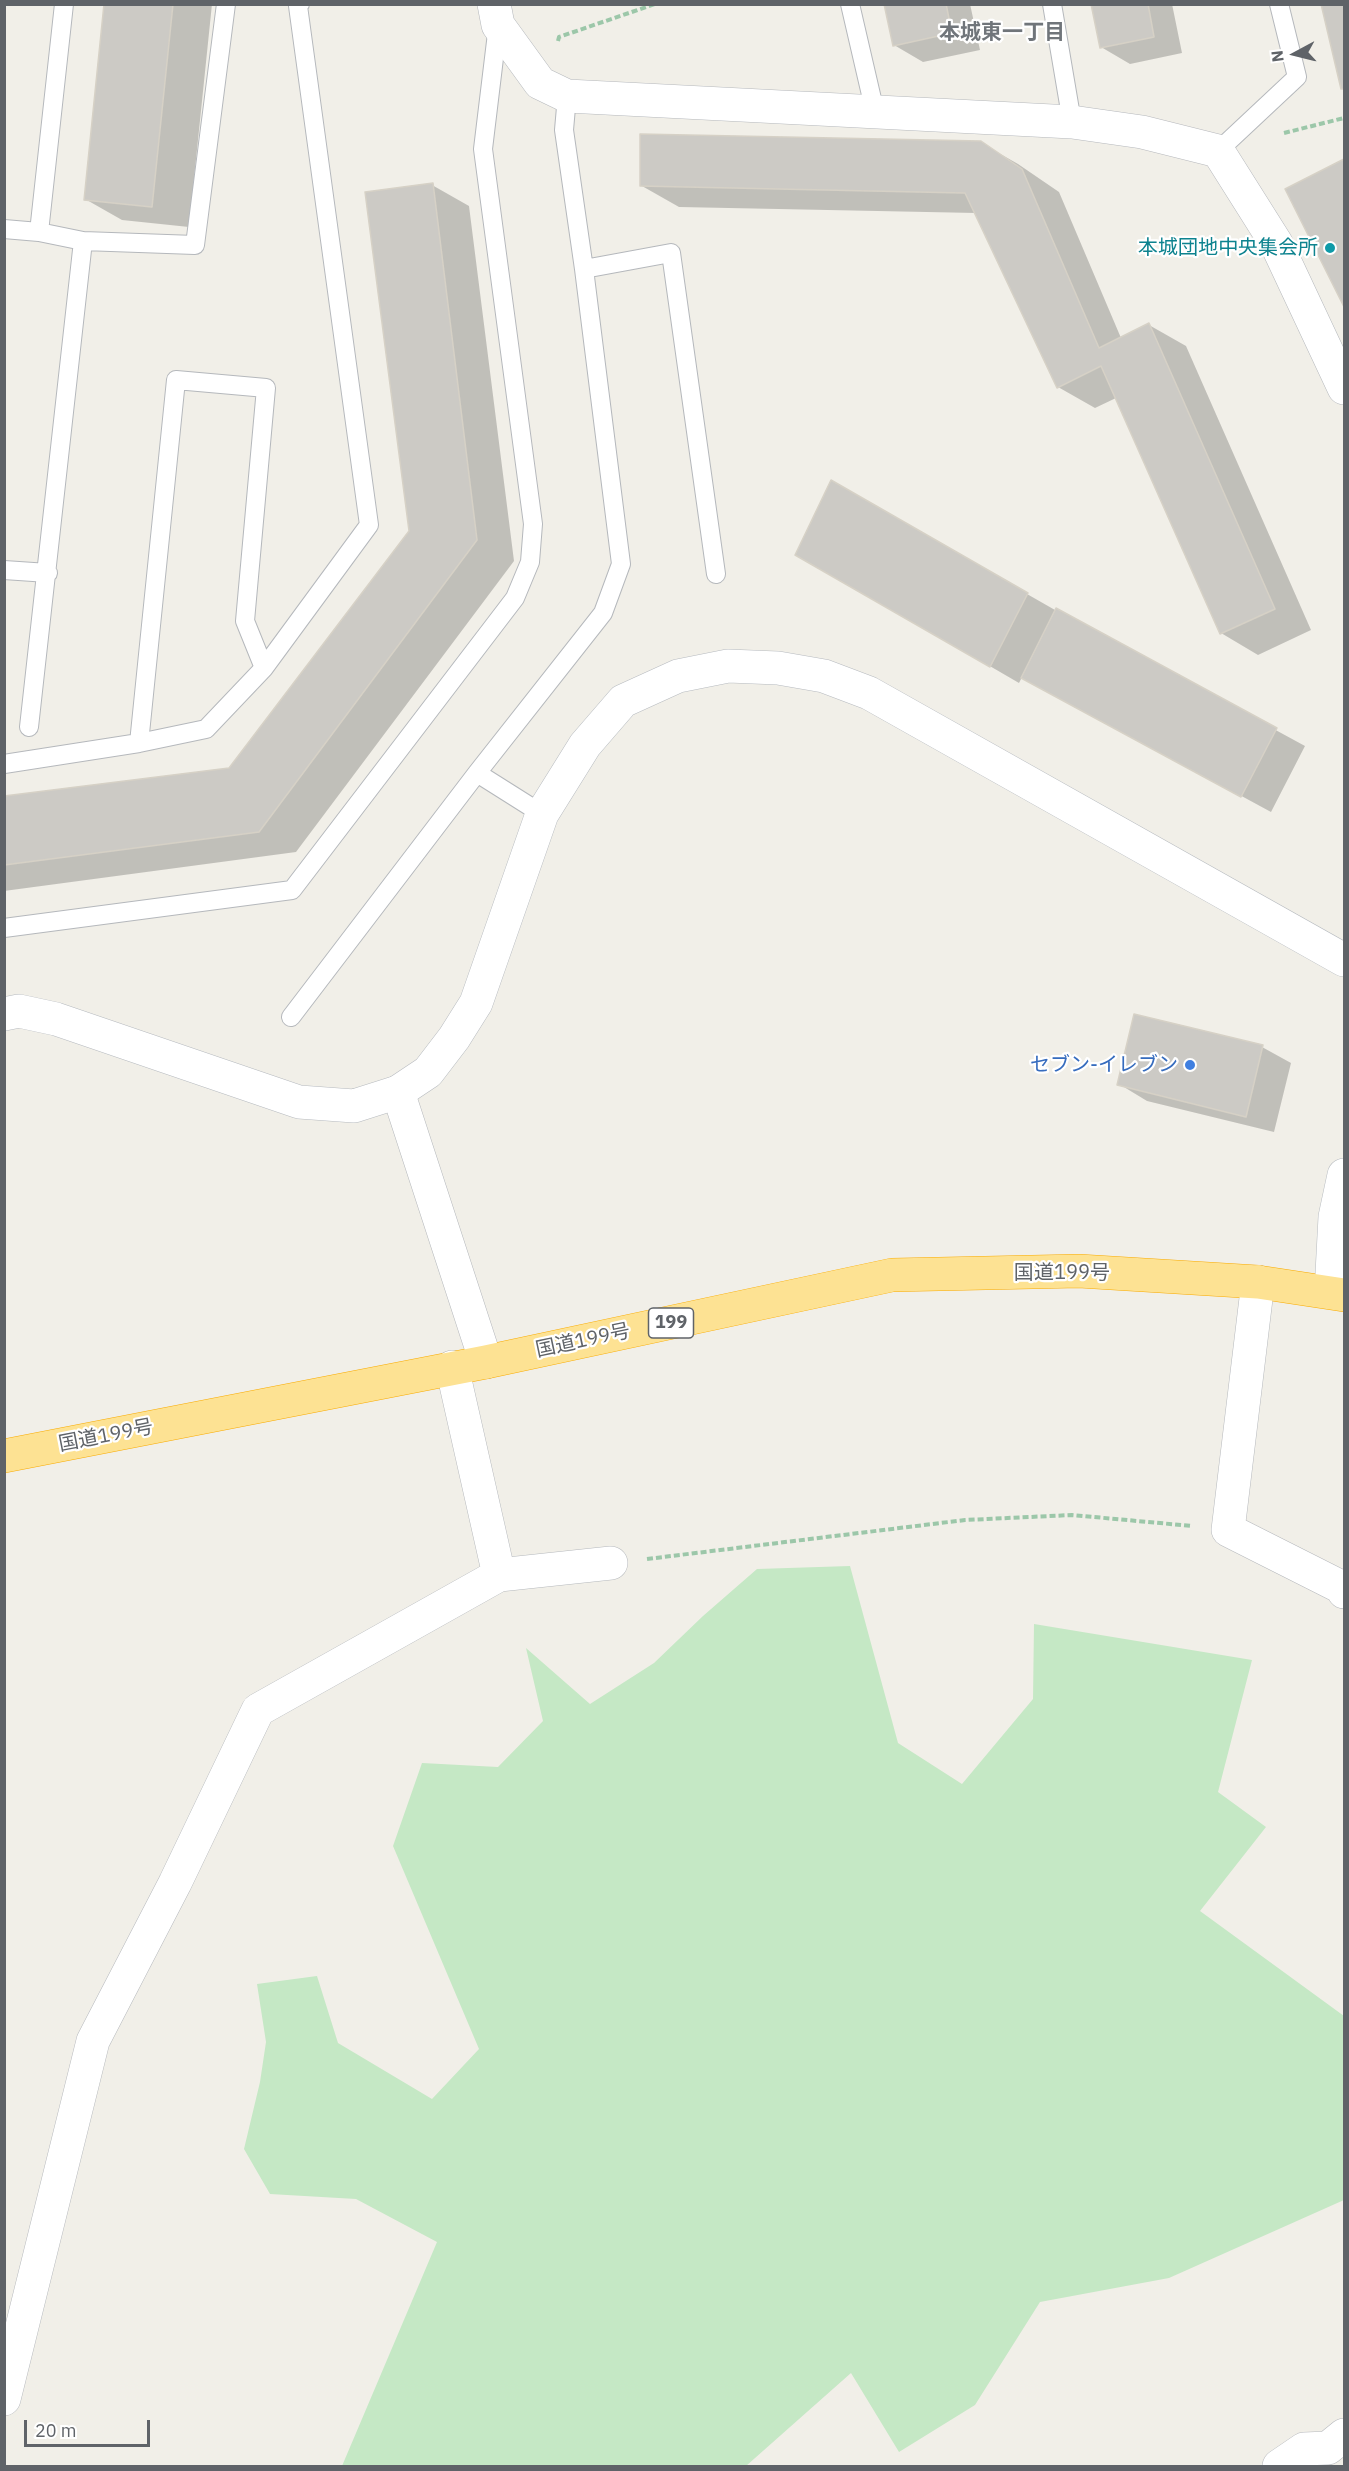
<!DOCTYPE html>
<html>
<head>
<meta charset="utf-8">
<style>
	body { margin:0 }
	#map { position:relative; width:1349px; height:2471px; overflow:hidden; background:#f1efe8; font-family:"IBM Plex Sans",sans-serif }
	canvas { display:block }
	.frame { position:absolute; inset:0; border:6px solid #5f6368; pointer-events:none }
	.north { position:absolute; left:1265px; top:24px; width:60px; height:60px; -webkit-text-stroke:4px #fff; paint-order:stroke; rotate:263deg; font-size:16px; font-weight:700; line-height:24px; text-align:center; color:#5f6368 }
	.north::after { content:''; display:block; margin:auto; width:21px; height:27px; background:#5f6368; clip-path:polygon(50% 0,100% 100%,50% 72%,0 100%) }
	.scale { position:absolute; left:24px; top:2420px; width:126px; height:27px; box-sizing:border-box; border:3px solid #5f6368; border-top:0; padding-left:8px; font-size:18px; line-height:21px; white-space:nowrap; color:#5f6368; -webkit-text-stroke:4px #fff; paint-order:stroke }
</style>
</head>
<body>
<div id="map">
<canvas width="1349" height="2471"></canvas>
<div class="frame"></div>
<div class="north">N</div>
<div class="scale">20 m</div>
</div>
<script>
const ctx = document.querySelector('canvas').getContext('2d');
ctx.lineJoin = 'round';
function fillPath(path, color) { ctx.fillStyle = color; ctx.fill(path, 'evenodd'); }
const toPath = rows => new Path2D(rows.map(r => 'M' + r).join(''));
function strokePath(path, color, width, dash) { ctx.strokeStyle = color; ctx.lineWidth = width; ctx.lineCap = dash ? 'butt' : 'round'; ctx.setLineDash(dash || []); ctx.stroke(path); }
function drawText(font, color, halo, rows, align = 'center') {
  ctx.font = font + ' "IBM Plex Sans","Noto Sans JP",sans-serif'; ctx.lineWidth = 4.5; ctx.setLineDash([]); ctx.textBaseline = 'middle'; ctx.strokeStyle = halo; ctx.fillStyle = color; for (const [text, x, y, turn = 0] of rows) {
    ctx.save(); ctx.translate(x, y); ctx.rotate((+turn || 0) * Math.PI / 180); ctx.textAlign = isNaN(turn) ? turn : align; if (halo) ctx.strokeText(text, 0, 0); ctx.fillText(text, 0, 0); ctx.restore();
  }
}
const green = toPath([
	[850,1566,898,1743,962,1784,1033,1699,1034,1624,1252,1660,1218,1792,1266,1827,1200,1911,1344,2016,1344,2200,1169,2278,1040,2302,975,2405,899,2452,851,2373,746,2466,342,2466,437,2242,356,2199,270,2194,244,2149,260,2082,266,2042,257,1984,317,1976,338,2043,432,2099,479,2049,393,1846,422,1763,498,1767,543,1721,526,1648,590,1704,654,1663,703,1616,757,1569]
]);
const shadow = toPath([
	[105,4,212,4,189,227,122,220,85,199],
	[886,4,970,4,980,50,923,62,894,45],
	[1092,4,1172,4,1182,53,1130,64,1101,47],
	[1323,4,1344,4,1344,89,1343,88],
	[981,143,1018,164,1059,192,1121,338,1149,325,1186,346,1311,630,1258,655,1221,633,1116,398,1095,408,1058,387,976,213,679,207,642,186],
	[1344,161,1344,304,1287,190],
	[432,185,469,206,514,561,296,852,4,891,4,798,230,769,411,532],
	[831,482,1055,610,1305,746,1271,812,1022,677,1019,683,797,554],
	[1262,1047,1291,1063,1274,1132,1147,1101,1119,1084]
]);
const building = toPath([
	[104,4,173,4,152,207,84,200,104,4],
	[884,4,946,4,952,33,893,46,884,4],
	[1091,4,1148,4,1154,37,1100,48,1091,4],
	[1321,4,1344,4,1344,89,1341,89,1321,4],
	[640,134,981,141,1022,169,1099,348,1149,323,1275,609,1220,634,1101,366,1057,388,965,193,640,186,640,134],
	[1344,159,1344,307,1285,189,1344,159],
	[433,183,477,540,259,832,4,865,4,796,229,768,409,531,365,192,433,183],
	[831,480,1028,593,990,667,795,555,831,480],
	[1056,608,1277,728,1241,797,1021,678,1056,608],
	[1134,1014,1263,1045,1246,1117,1117,1085,1134,1014]
]);
const path = toPath([
	[558,41,559,37,655,4],
	[1284,133,1344,118],
	[647,1559,965,1520,1072,1515,1192,1526]
]);
const lane = toPath([
	[850,4,875,112],
	[1052,4,1072,122],
	[1218,151,1297,77,1279,4],
	[4,229,39,232,83,241,195,245,226,4],
	[39,232,64,4],
	[584,269,671,253,716,574],
	[4,570,48,573],
	[29,727,83,241],
	[139,743,176,380,266,388,245,621,264,668],
	[4,764,139,743,206,729,264,668,369,525,298,6,300,4],
	[477,773,542,814],
	[4,928,292,890,515,598,530,562,533,524,483,149,498,25],
	[291,1017,477,773,603,613,621,564,584,269,564,130,567,96]
]);
const street = toPath([
	[494,4,498,25,540,83,567,96,1072,122,1142,132,1218,151,1276,243,1344,388],
	[398,1092,486,1362],
	[1258,1282,1228,1530,1341,1587,1344,1592],
	[499,1575,611,1563],
	[4,2399,93,2041,175,1883,258,1710,499,1575,452,1367],
	[1279,2466,1304,2449,1328,2448,1344,2435]
]);
const secondary = toPath([
	[4,1014,19,1011,56,1019,299,1102,354,1106,398,1092,428,1072,454,1038,476,1003,542,814,585,745,623,701,678,676,728,666,778,668,824,676,869,693,1344,960],
	[1331,1292,1335,1217,1344,1175]
]);
const highway = toPath([
	[4,1456,486,1362,892,1275,1079,1271,1258,1282,1344,1295]
]);
const markers = [
	[1330,248,6,"#0f9aa8"],
	[1190,1065,6,"#3f7fe0"]
];
const shields = [
	[671,1323,45]
];
const shieldNames = [
	["199",671,1323]
];
const cultureNames = [
	["本城団地中央集会所",1318,248]
];
const shopNames = [
	["セブン-イレブン",1178,1065]
];
const streetNames = [
	["国道199号",1062,1273],
	["国道199号",583,1341,-12],
	["国道199号",106,1436,-11]
];
const neighbourhoodNames = [
	["本城東一丁目",1002,33]
];
fillPath(green, '#c5e8c5');
fillPath(shadow, '#0003');
fillPath(building, '#cccac5');
strokePath(building, '#d6d1c6', 1.5);
strokePath(lane, '#b5b8bc', 20);
strokePath(street, '#b5b8bc', 34);
strokePath(secondary, '#b6babf', 34);
strokePath(highway, '#f9ab00', 34);
strokePath(path, '#9cc7a9', 4, [6, 3]);
strokePath(lane, '#fff', 18);
strokePath(street, '#fff', 33);
strokePath(secondary, '#fff', 33);
strokePath(highway, '#fde293', 33);
for (const [x, y, r, color] of markers) { const dot = new Path2D(); dot.arc(x, y, r, 0, 2 * Math.PI); ctx.fillStyle = color; ctx.fill(dot); strokePath(dot, '#fff', 2); }
for (const [x, y, w] of shields) { const box = new Path2D(); box.roundRect(x - w / 2, y - 15, w, 30, 4.5); ctx.fillStyle = '#fff'; ctx.fill(box); strokePath(box, '#5f6368', 1.5); }
drawText('bold 18px', '#5f6368', null, shieldNames);
drawText('20px', '#0d838f', '#fff', cultureNames, 'right');
drawText('20px', '#366cbe', '#fff', shopNames, 'right');
drawText('20px', '#5f6368', '#fff', streetNames);
drawText('bold 21px', '#70757a', '#fff', neighbourhoodNames);
</script>
</body>
</html>
